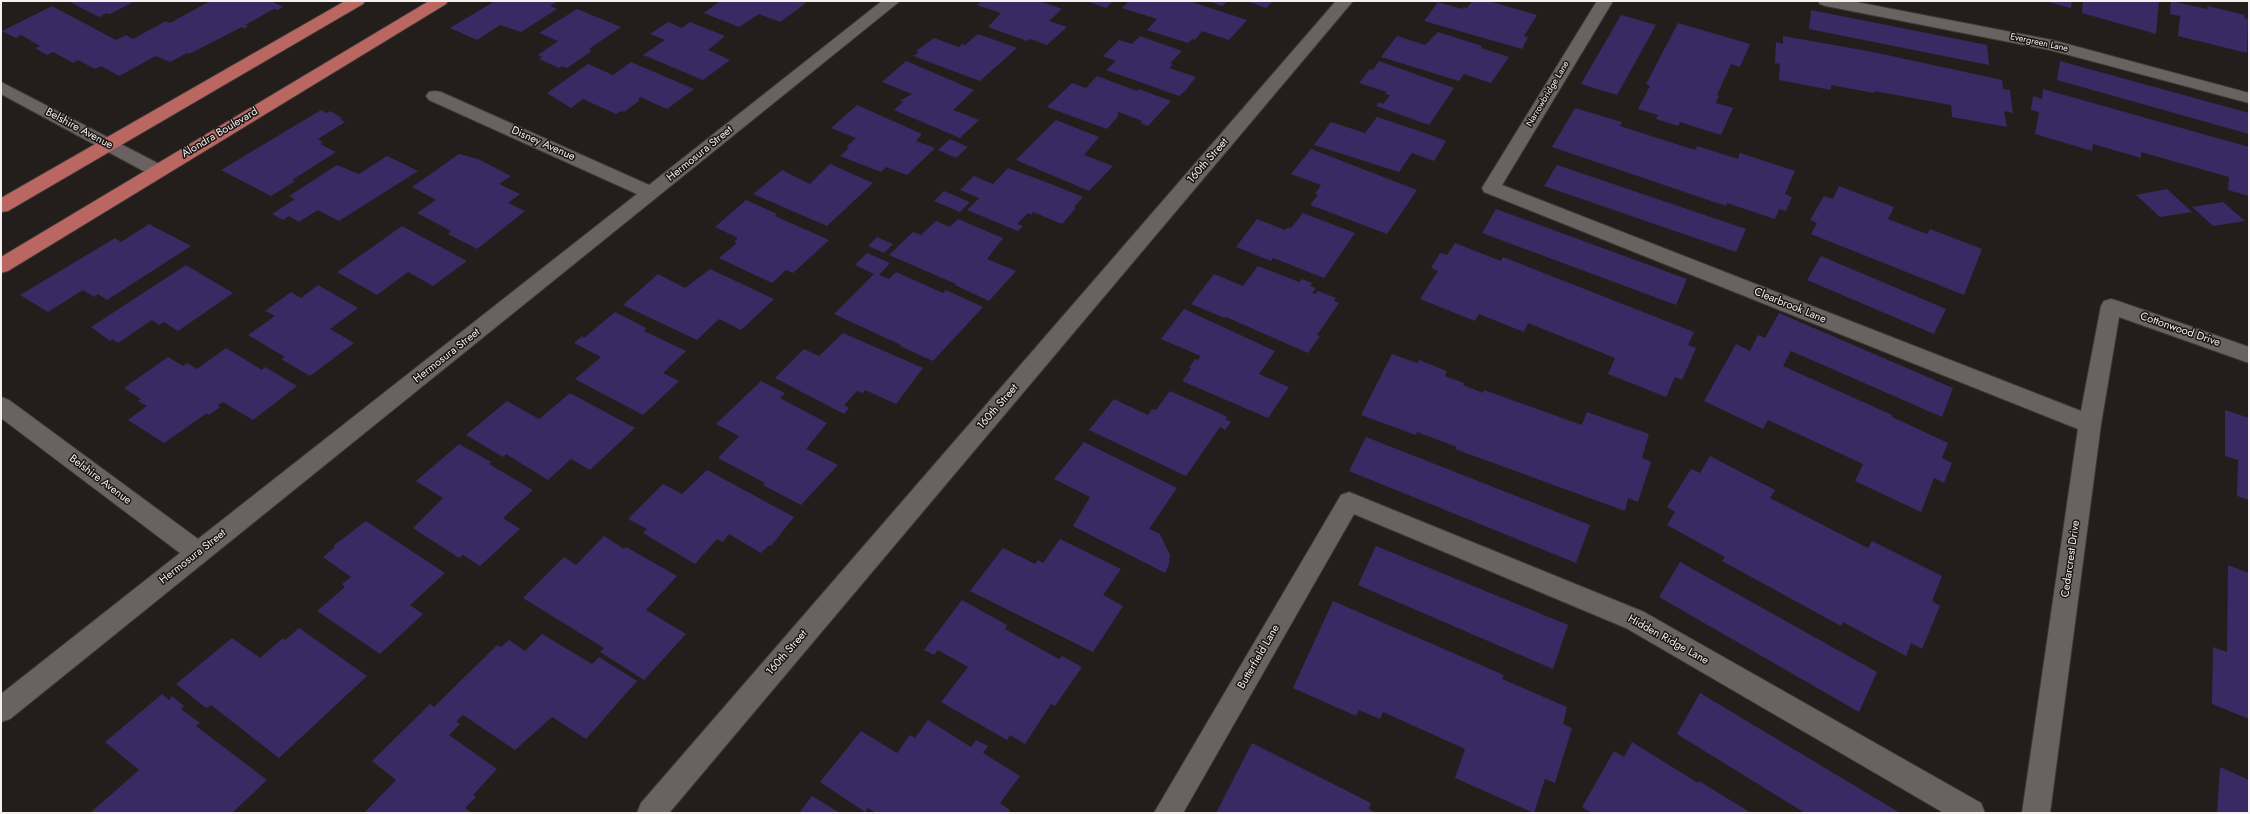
<!DOCTYPE html>
<html>
<head>
<meta charset="utf-8">
<style>
	body { margin:0 }
	#map { position:relative; width:2250px; height:814px; overflow:hidden; background:#231e1c; font-family:Jost,sans-serif }
	canvas { display:block }
	.frame { position:absolute; inset:0; border:2px solid #f4f0ef; pointer-events:none }
</style>
</head>
<body>
<div id="map">
<canvas width="2250" height="814"></canvas>
<div class="frame"></div>
</div>
<script>
const ctx = document.querySelector('canvas').getContext('2d');
ctx.lineJoin = 'round';
function fillPath(path, color) { ctx.fillStyle = color; ctx.fill(path, 'evenodd'); }
const toPath = rows => new Path2D(rows.map(r => 'M' + r).join(''));
function strokePath(path, color, width, dash) { ctx.strokeStyle = color; ctx.lineWidth = width; ctx.lineCap = dash ? 'butt' : 'round'; ctx.setLineDash(dash || []); ctx.stroke(path); }
function drawText(font, color, halo, rows, align = 'center') {
  ctx.font = font + ' Jost,sans-serif'; ctx.lineWidth = 3; ctx.setLineDash([]); ctx.textBaseline = 'middle'; ctx.strokeStyle = halo; ctx.fillStyle = color; for (const [text, x, y, turn = 0] of rows) {
    ctx.save(); ctx.translate(x, y); ctx.rotate((+turn || 0) * Math.PI / 180); ctx.textAlign = isNaN(turn) ? turn : align; if (halo) ctx.strokeText(text, 0, 0); ctx.fillText(text, 0, 0); ctx.restore();
  }
}
const building = toPath([
	[68,1,135,1,110,14,107,13,99,17],
	[210,1,271,1,283,7,277,10,274,9,245,25,249,26,244,29,242,27,189,54,187,53,170,62,156,56,119,76,101,66,95,69,78,60,73,63,53,52,47,55,35,48,40,46,21,35,16,38,2,31,52,6,116,40,126,35,133,39,166,21,170,23],
	[495,1,558,1,550,6,557,9,521,32,500,25,477,40,450,28],
	[720,1,800,1,806,3,780,22,759,14,739,27,704,13],
	[982,1,1040,1,1062,9,1049,21,1067,27,1047,45,1030,39,1027,41,988,27,1001,13,977,5],
	[1086,1,1113,1,1106,8],
	[1129,1,1189,1,1247,20,1229,40,1202,31,1195,40,1192,39,1188,43,1147,30,1157,19,1122,8],
	[1208,1,1228,1,1222,6],
	[1247,1,1273,1,1266,8],
	[1472,1,1488,1,1537,15,1524,36,1528,37,1522,49,1424,21,1438,2,1462,9,1464,7,1467,8],
	[2044,1,2072,1,2071,8],
	[2083,1,2159,1,2156,34,2082,13],
	[2171,1,2207,9,2208,6,2245,15,2244,18,2248,19,2247,53,2178,36,2180,16,2170,14],
	[577,9,621,27,589,49,592,51,567,68,562,66,559,68,539,59,542,57,538,55,558,41,539,33],
	[1811,10,1987,45,1989,65,1809,29],
	[1621,15,1656,25,1617,95,1581,84],
	[668,22,682,28,690,22,725,36,708,50,730,60,703,80,643,55,665,40,650,34],
	[1678,23,1750,44,1740,67,1731,64,1717,95,1719,96,1716,103,1733,108,1721,135,1680,122,1678,126,1656,119,1658,115,1638,109,1650,86,1646,84],
	[1438,32,1482,46,1481,48,1509,57,1491,83,1464,74,1459,81,1381,57,1397,36,1425,45],
	[978,34,1017,48,980,81,913,56,919,52,916,51,934,38,959,47,962,44,965,45],
	[1140,36,1182,51,1170,63,1173,64,1169,68,1196,77,1185,91,1179,96,1106,70,1116,61,1103,56,1119,40,1132,44],
	[1783,36,1873,52,2002,80,2003,89,2010,90,2013,113,2004,111,2007,127,1952,117,1951,105,1874,91,1874,93,1831,85,1831,90,1779,80,1780,64,1775,63,1776,42,1783,44],
	[906,61,974,90,953,110,979,120,960,138,894,110,903,102,900,101,912,94,882,82],
	[1379,61,1454,88,1429,125,1376,106,1379,102,1383,104,1390,95,1385,94,1387,92,1359,83,1370,69,1373,70],
	[2060,61,2249,113,2249,134,2057,80],
	[631,62,694,89,667,109,640,97,638,99,640,100,624,112,621,111,616,114,583,99,571,108,547,93,588,64,613,75],
	[1097,76,1137,91,1139,89,1171,101,1148,126,1141,123,1142,121,1119,112,1117,114,1119,115,1107,129,1047,107,1072,83,1086,88],
	[2043,89,2249,147,2249,196,2228,190,2229,177,2141,152,2141,158,2093,144,2092,151,2035,134,2039,112,2031,110,2033,96,2042,99],
	[857,105,922,134,916,141,935,148,907,175,886,167,881,172,840,156,849,148,846,147,856,138,831,128],
	[1575,108,1622,122,1620,126,1695,150,1697,146,1738,159,1740,153,1795,171,1785,194,1792,197,1786,211,1779,209,1775,219,1727,203,1726,206,1552,147],
	[321,110,327,113,330,111,342,118,340,119,345,122,318,139,323,142,320,144,336,152,292,180,295,181,271,196,221,170],
	[1377,117,1425,133,1446,141,1434,161,1412,153,1399,172,1314,145,1331,122,1365,133],
	[1056,120,1099,137,1084,155,1113,166,1089,191,1016,160],
	[950,139,968,147,956,158,938,150],
	[1311,149,1417,190,1387,234,1310,205,1318,195,1315,194,1321,185,1291,174],
	[459,154,478,159,511,176,499,184,520,194,508,203,525,211,477,249,448,234,451,231,417,213,436,200,412,187],
	[387,156,418,171,339,221,318,210,299,222,289,216,283,220,272,214,295,199,289,196,337,165,359,174],
	[830,164,873,183,827,226,753,194,782,170,810,184],
	[1557,165,1746,229,1736,252,1544,186],
	[1008,168,1051,184,1083,197,1074,207,1076,208,1062,224,1033,212,1031,215,1028,213,1017,224,1023,226,1018,231,967,210,979,198,960,190,974,176,993,184],
	[1839,186,1894,207,1888,219,1927,234,1930,229,1982,249,1964,295,1811,234,1817,223,1810,220,1824,196,1833,199],
	[2167,189,2192,212,2160,217,2136,195],
	[944,191,970,202,960,212,934,201],
	[746,200,777,214,775,216,829,240,793,273,786,270,772,283,719,258,737,243,734,242,738,238,715,227],
	[2223,202,2245,221,2213,226,2192,207],
	[1496,209,1687,279,1676,305,1482,233],
	[1303,213,1355,233,1324,278,1273,258,1271,261,1236,247,1257,219,1285,230,1288,227,1291,228],
	[958,219,1003,238,987,259,1016,271,989,301,955,285,956,284,889,255,913,232,921,235,936,221,950,227],
	[149,224,191,246,107,300,98,294,94,297,83,290,48,312,20,295,115,238,121,242],
	[402,226,467,261,433,286,408,272,377,295,337,272],
	[877,237,893,244,884,253,868,246],
	[1455,243,1501,261,1503,257,1694,332,1688,345,1696,348,1682,380,1675,377,1666,397,1608,374,1615,358,1528,323,1524,332,1479,314,1475,321,1420,299,1438,271,1431,268,1440,253,1447,255],
	[867,253,890,263,879,275,889,279,896,272,943,293,946,290,983,307,933,361,900,346,901,345,834,314,874,274,855,265],
	[1821,256,1946,309,1934,334,1807,280],
	[186,265,233,293,178,331,164,322,159,325,152,320,118,343,112,339,110,341,91,327],
	[1258,266,1299,282,1302,279,1312,283,1310,286,1316,288,1312,293,1316,294,1318,291,1336,298,1334,301,1339,303,1317,335,1320,336,1308,353,1226,317,1225,318,1191,304,1214,274,1243,286],
	[710,269,774,299,741,330,719,319,697,340,623,305,658,274,685,288],
	[318,285,358,308,330,329,354,343,310,376,281,359,285,357,248,335,275,316,265,311,291,292,301,298],
	[1184,309,1275,351,1259,374,1289,387,1268,418,1182,381,1191,369,1189,368,1195,359,1198,360,1201,356,1161,339],
	[615,312,646,328,644,331,686,351,663,373,679,381,643,415,575,379,601,357,574,343,582,336,584,338],
	[1779,313,1953,388,1942,417,1791,351,1783,366,1892,415,1892,417,1948,443,1942,458,1952,463,1944,483,1934,478,1921,512,1855,481,1863,464,1768,420,1763,429,1704,401,1736,344,1750,351,1758,335,1765,338],
	[843,333,923,368,896,404,865,390,863,393,857,391,844,405,849,408,844,414,775,378,804,349,819,356],
	[226,348,262,370,265,367,297,386,253,420,223,402,218,405,220,407,209,415,207,413,164,443,128,420,147,406,138,401,141,399,124,388,168,357,183,366,187,363,197,369],
	[1392,354,1417,363,1419,360,1447,371,1445,376,1464,383,1463,385,1483,393,1484,390,1582,425,1587,412,1649,434,1642,458,1651,462,1638,502,1628,498,1625,511,1455,449,1457,447,1417,432,1416,435,1361,415],
	[761,381,785,393,780,398,827,423,806,449,838,465,801,505,763,485,765,483,718,458,739,436,716,424],
	[1170,391,1228,417,1225,419,1231,422,1225,430,1220,427,1186,476,1089,430,1114,399,1148,415,1152,409,1156,410],
	[570,393,635,428,590,470,571,459,548,480,506,454,503,457,466,435,507,401,539,419],
	[2225,410,2249,418,2249,500,2237,496,2238,460,2225,456],
	[1366,437,1590,525,1576,563,1349,471],
	[1084,442,1177,488,1149,529,1160,534,1170,555,1169,564,1165,573,1073,526,1090,497,1054,479],
	[459,444,491,462,489,464,533,490,503,518,520,529,480,566,463,555,459,558,413,528,443,498,416,481],
	[1710,456,1775,490,1770,498,1868,548,1872,541,1942,576,1932,601,1940,606,1922,649,1911,643,1906,656,1843,622,1841,626,1722,561,1725,557,1667,525,1675,512,1667,507,1691,469,1700,473],
	[707,470,794,517,771,546,769,545,761,553,729,534,723,542,717,539,695,564,643,533,647,529,628,519,663,484,682,494],
	[366,521,445,573,410,605,423,614,380,654,317,611,345,587,342,584,351,577,323,557,335,547,333,546],
	[604,536,624,549,626,547,677,576,646,610,686,634,644,680,600,652,604,648,523,598,564,557,576,565],
	[1060,539,1121,569,1103,595,1123,606,1093,652,970,591,1003,548,1035,564,1038,560,1043,563],
	[1376,546,1568,625,1553,669,1358,585],
	[1680,562,1877,672,1859,712,1659,597],
	[2228,565,2249,573,2249,719,2212,704,2213,647,2227,652],
	[962,600,1007,625,1005,629,1059,659,1062,656,1082,667,1055,706,1051,704,1025,744,1010,735,1007,740,941,702,968,667,938,650,934,655,924,650],
	[1333,601,1504,675,1502,679,1567,707,1563,724,1572,728,1555,783,1545,779,1534,813,1455,778,1465,749,1383,712,1380,719,1359,710,1356,716,1293,688],
	[299,628,367,676,279,758,211,705,206,708,176,684,232,638,260,658,283,638,285,640],
	[542,634,592,664,599,657,637,681,586,739,552,717,515,750,463,715,456,722,460,724,449,735,497,769,473,795,476,797,465,808,472,813,364,813,396,780,372,761,430,704,434,707,497,645,501,647,509,640,525,651],
	[1700,693,1900,813,1805,813,1677,734],
	[162,694,169,700,172,696,184,706,181,709,200,723,196,726,267,780,232,813,90,813,139,770,105,742],
	[928,720,971,747,976,740,988,746,983,753,1020,776,1000,803,1010,810,1008,813,876,813,868,808,865,812,820,782,861,731,897,753,910,735,915,738],
	[1632,742,1698,783,1699,781,1751,813,1592,813,1582,807,1614,751,1624,757],
	[1252,743,1371,803,1369,809,1377,813,1216,813],
	[2220,767,2249,780,2249,813,2217,813],
	[812,796,840,813,799,813]
]);
const minor = toPath([
	[882,1,900,1,10,719,1,722,1,694,180,553,1,418,1,397,9,400,198,539,637,194,429,100,426,96,429,92,435,91,441,92,649,185,882,1],
	[1336,1,1353,1,669,813,637,813,641,803,1336,1],
	[1597,1,1613,1,1502,185,2081,411,2101,306,2104,301,2111,299,2118,301,2249,347,2249,363,2119,317,2101,424,2050,813,2022,813,2078,429,1484,192,1482,188,1597,1],
	[1818,1,1851,1,2052,40,2249,93,2249,103,2050,50,1826,6,1820,4,1818,1],
	[1,82,165,167,167,171,165,175,158,177,151,175,1,94,1,82],
	[1349,492,1644,612,1981,803,1985,813,1944,813,1626,628,1354,514,1183,813,1154,813,1341,495,1349,492]
]);
const major = toPath([
	[345,1,365,1,363,4,8,211,1,212,1,198,345,1],
	[429,1,448,1,446,4,8,271,1,273,1,257,429,1]
]);
const farStreetnames = [
	["Evergreen Lane",2039,43,12],
	["Narrowbridge Lane",1548,94,-59]
];
const streetNames = [
	["Belshire Avenue",79,129,28],
	["Alondra Boulevard",220,133,-31],
	["Disney Avenue",543,144,24],
	["Hermosura Street",700,154,-39],
	["160th Street",1208,161,-49],
	["Clearbrook Lane",1790,306,22],
	["Cottonwood Drive",2180,330,19],
	["Hermosura Street",447,356,-38],
	["160th Street",998,407,-49],
	["Belshire Avenue",100,480,37],
	["Hermosura Street",193,557,-38],
	["Cedarcrest Drive",2071,559,-82],
	["Hidden Ridge Lane",1668,640,29],
	["160th Street",787,653,-49],
	["Butterfield Lane",1259,657,-60]
];
fillPath(building, '#392a63');
strokePath(minor, '#3f3b3a', 2);
strokePath(major, '#3f3b3a', 2);
fillPath(minor, '#696260');
fillPath(major, '#bb6761');
drawText('9px', '#f4f0ef', '#1a1513', farStreetnames);
drawText('11px', '#f4f0ef', '#1a1513', streetNames);
</script>
</body>
</html>
